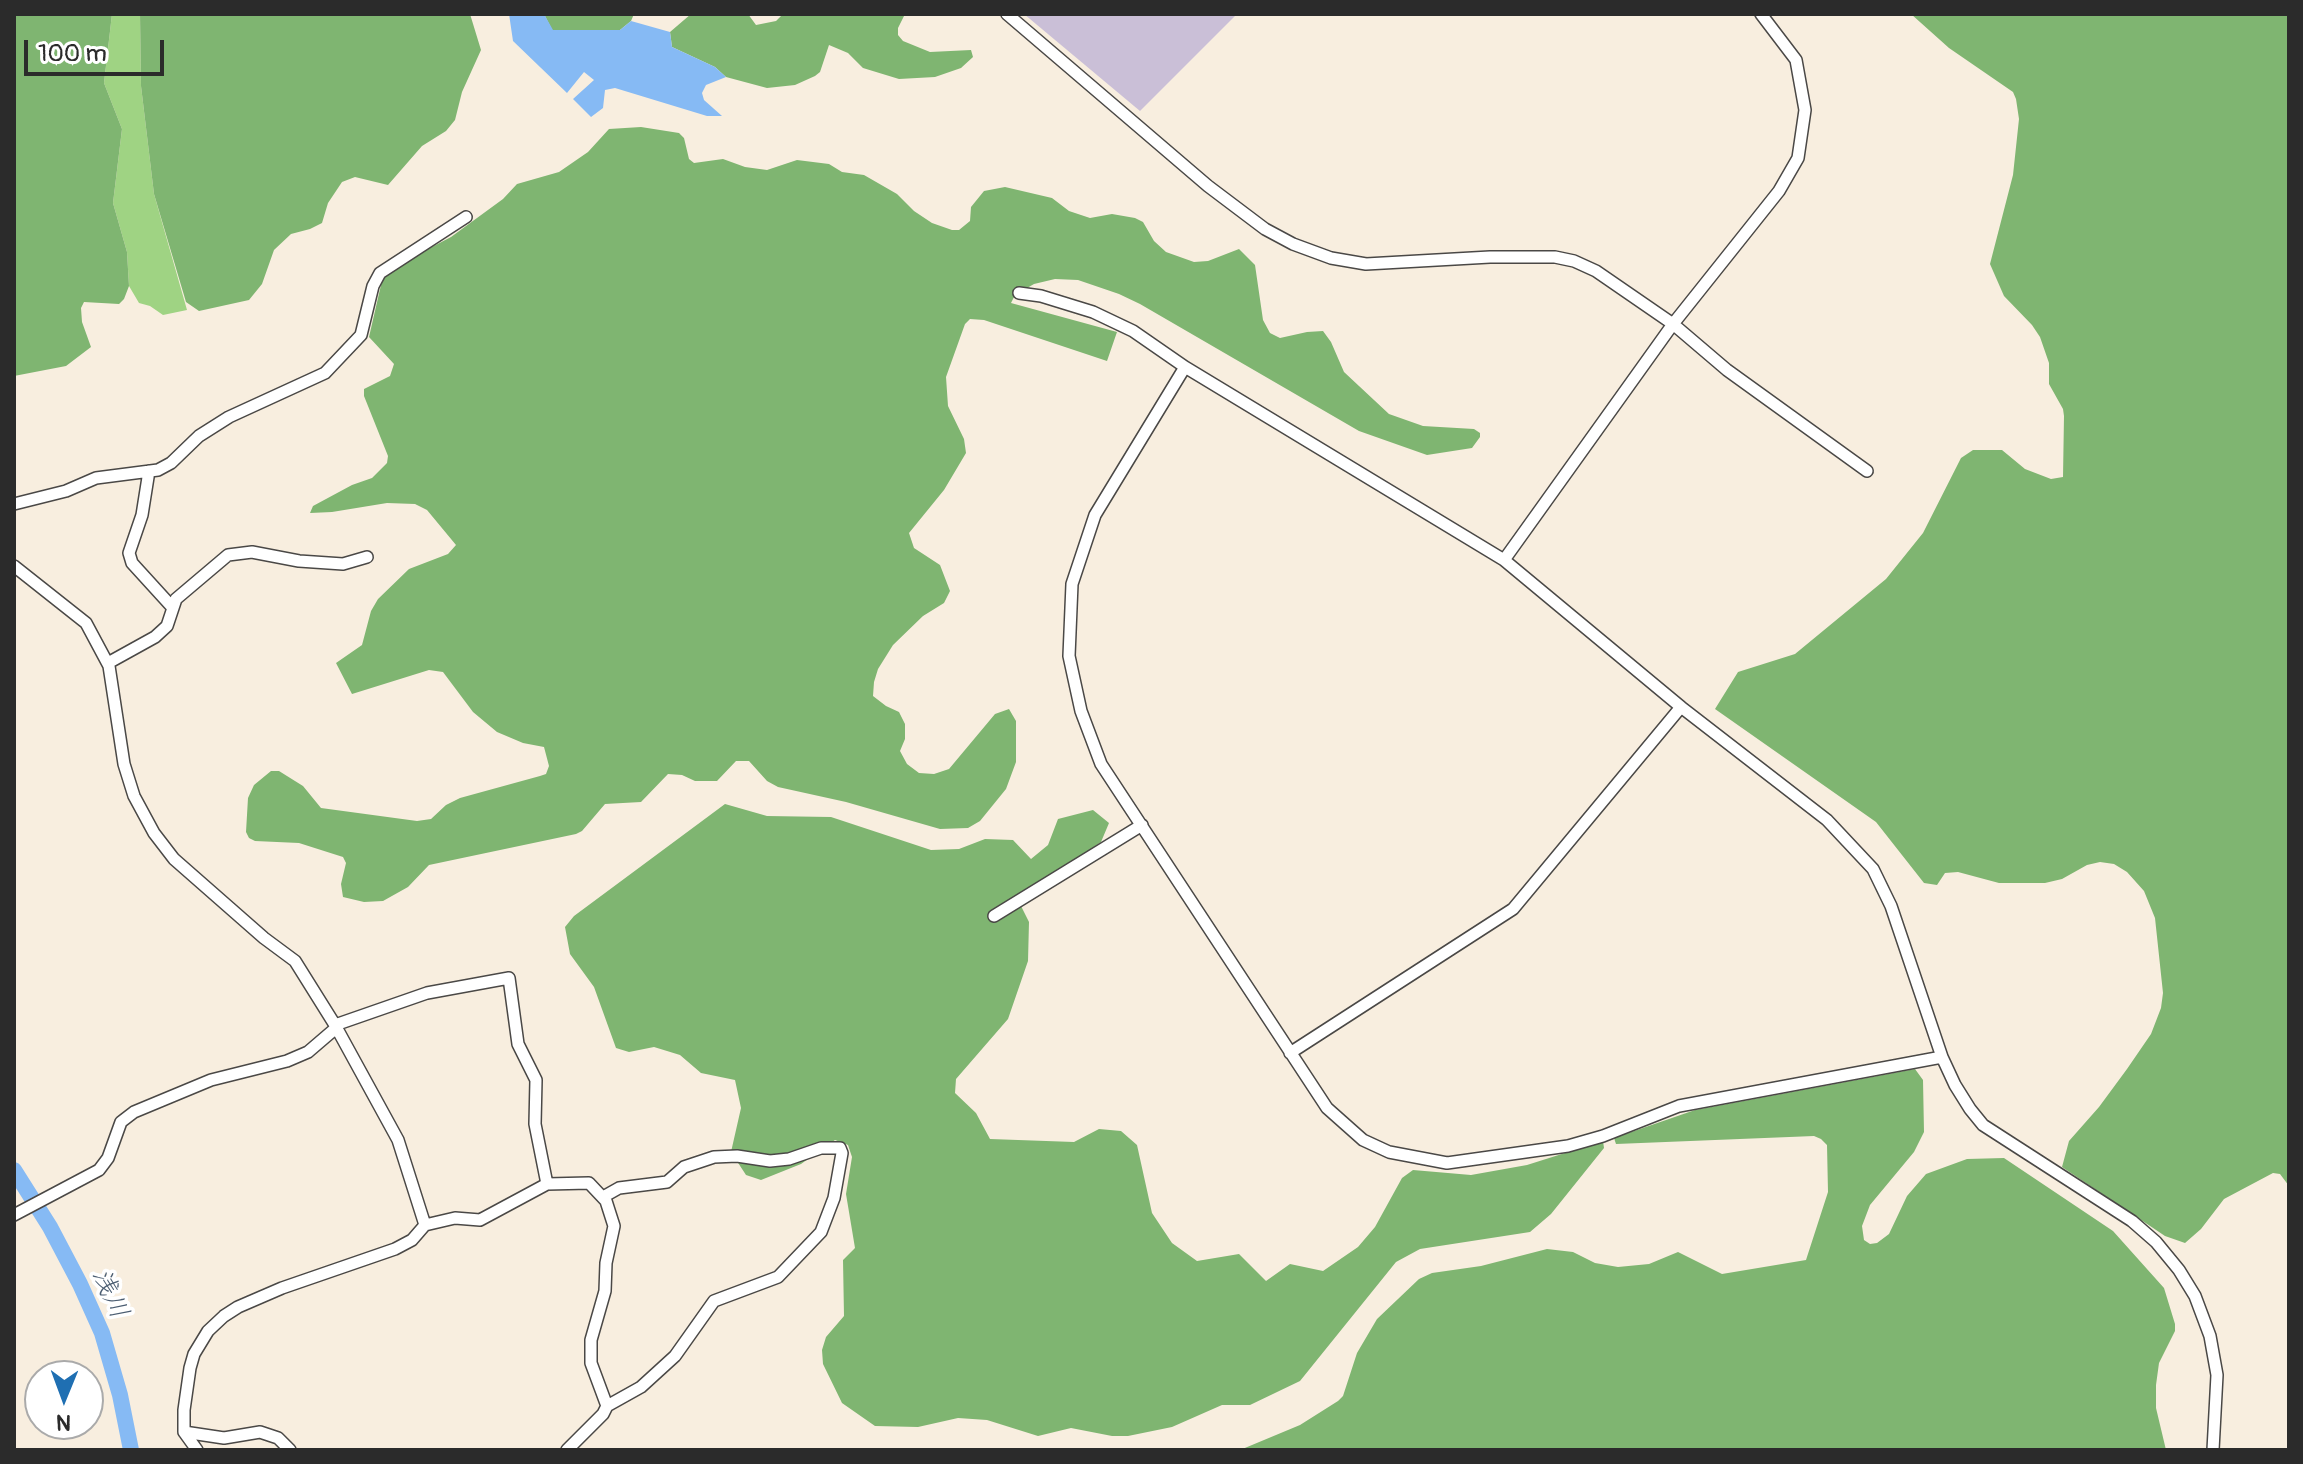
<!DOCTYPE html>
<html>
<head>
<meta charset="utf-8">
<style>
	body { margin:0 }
	#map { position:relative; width:2303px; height:1464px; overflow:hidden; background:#f8eedf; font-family:Pangolin,sans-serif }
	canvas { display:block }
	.frame { position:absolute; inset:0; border:16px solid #2b2b2b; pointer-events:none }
	.north { position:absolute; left:24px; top:1360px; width:80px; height:80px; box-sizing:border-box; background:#fff; border:2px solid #aaa; border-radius:50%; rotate:181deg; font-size:22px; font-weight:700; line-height:32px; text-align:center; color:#2b2b2b }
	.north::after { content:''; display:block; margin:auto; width:28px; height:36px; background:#1f6fb2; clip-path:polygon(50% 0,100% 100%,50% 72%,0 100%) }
	.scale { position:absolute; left:24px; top:40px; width:140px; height:36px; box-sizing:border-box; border:4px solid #2b2b2b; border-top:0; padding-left:10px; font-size:24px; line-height:28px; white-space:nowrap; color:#2b2b2b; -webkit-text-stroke:6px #fff; paint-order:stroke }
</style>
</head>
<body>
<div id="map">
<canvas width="2303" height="1464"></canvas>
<div class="frame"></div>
<div class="north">N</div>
<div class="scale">100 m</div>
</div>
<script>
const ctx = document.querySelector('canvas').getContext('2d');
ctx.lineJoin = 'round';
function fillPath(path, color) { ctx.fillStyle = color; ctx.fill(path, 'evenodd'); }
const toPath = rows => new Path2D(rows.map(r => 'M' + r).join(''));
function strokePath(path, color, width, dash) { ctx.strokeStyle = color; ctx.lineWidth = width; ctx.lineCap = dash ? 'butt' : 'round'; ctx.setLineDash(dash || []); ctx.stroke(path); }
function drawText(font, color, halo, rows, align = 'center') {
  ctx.font = font + ' Pangolin,"Klee One",sans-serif'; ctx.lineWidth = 7; ctx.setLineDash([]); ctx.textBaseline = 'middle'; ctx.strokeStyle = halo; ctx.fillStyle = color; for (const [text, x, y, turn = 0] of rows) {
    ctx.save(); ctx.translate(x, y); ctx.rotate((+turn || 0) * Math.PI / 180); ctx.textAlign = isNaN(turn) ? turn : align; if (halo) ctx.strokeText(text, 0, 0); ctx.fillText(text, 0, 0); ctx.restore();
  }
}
const industrial = toPath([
	[1024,14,1237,14,1140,111]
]);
const green = toPath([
	[112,14,140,14,141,86,154,194,187,310,163,315,150,306,139,303,129,286,127,252,113,203,122,129,104,83]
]);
const forest = toPath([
	[14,14,112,14,104,83,122,129,113,203,127,252,129,286,124,299,119,304,84,302,81,308,82,322,91,347,66,366,14,376],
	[140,14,470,14,481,50,462,92,455,120,446,131,422,146,388,185,355,177,342,182,328,203,322,223,310,229,291,234,274,250,262,284,249,300,199,311,186,302,154,194,141,86],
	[544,14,634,14,631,21,620,30,552,30],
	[691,14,748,14,756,25,776,21,783,14,905,14,898,28,898,35,903,41,930,52,971,50,973,57,961,68,935,77,899,79,863,68,848,53,829,45,820,72,815,76,795,85,767,88,726,77,715,67,672,47,670,32],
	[1911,14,2289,14,2289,1186,2280,1174,2273,1173,2224,1199,2201,1229,2185,1243,2165,1236,2062,1167,2069,1141,2099,1107,2127,1069,2151,1034,2161,1008,2163,993,2155,918,2144,891,2127,872,2114,864,2100,862,2087,865,2062,879,2045,883,1999,883,1958,872,1945,873,1937,885,1924,883,1876,822,1715,709,1738,672,1795,654,1886,579,1923,533,1961,458,1973,450,2002,450,2025,469,2051,479,2063,477,2064,416,2063,409,2049,384,2049,363,2040,337,2032,325,2004,296,1990,264,2013,175,2019,119,2016,99,2013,92,1949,48],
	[641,127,679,133,684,138,689,159,694,163,723,159,745,167,767,170,797,160,829,164,842,172,864,175,897,194,914,211,932,223,952,230,959,230,970,221,971,207,984,191,1005,187,1052,198,1069,211,1090,218,1112,214,1135,218,1143,222,1154,241,1166,252,1194,262,1208,261,1239,249,1255,265,1263,320,1270,333,1280,338,1307,332,1323,331,1331,342,1344,372,1389,414,1423,426,1474,429,1480,433,1480,437,1472,448,1427,455,1359,431,1140,304,1119,294,1078,280,1055,279,1034,284,1015,295,1011,303,1117,332,1107,361,984,320,970,319,965,324,946,377,948,406,964,439,966,453,944,490,909,533,914,548,940,565,950,591,944,603,923,616,893,645,878,669,874,682,873,696,886,706,899,712,905,724,905,739,900,751,907,764,919,773,934,774,949,769,995,714,1009,709,1016,721,1016,762,1006,789,980,821,968,828,940,829,846,802,778,787,767,781,749,761,736,761,717,781,695,781,682,775,668,774,641,802,605,804,582,831,576,834,429,865,408,887,383,901,364,902,343,897,341,884,346,863,343,857,299,843,255,841,249,838,246,832,248,798,254,785,271,771,279,771,303,786,321,808,417,821,431,819,446,805,460,798,540,776,546,774,549,766,544,747,523,743,497,732,473,712,443,672,429,670,352,694,336,663,362,645,371,611,378,599,409,569,448,554,456,545,427,510,415,504,387,503,332,512,310,513,313,506,352,485,372,478,387,463,388,456,364,396,364,389,390,376,394,364,369,337,384,272,451,237,503,199,517,184,559,172,588,152,609,129],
	[725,804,767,816,831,817,931,850,959,849,985,839,1013,840,1031,859,1048,845,1058,819,1093,810,1109,823,1101,842,1018,900,1029,922,1028,961,1008,1019,956,1079,955,1093,976,1113,990,1139,1074,1142,1099,1129,1121,1131,1137,1145,1152,1213,1172,1243,1197,1261,1239,1254,1266,1281,1290,1264,1323,1271,1358,1247,1375,1227,1402,1178,1413,1170,1471,1175,1527,1165,1603,1141,1604,1148,1551,1214,1530,1232,1420,1249,1396,1262,1300,1381,1250,1405,1222,1405,1172,1427,1128,1436,1112,1436,1071,1428,1038,1436,987,1420,958,1418,918,1427,875,1426,842,1403,823,1364,822,1350,826,1337,844,1316,843,1260,855,1248,846,1194,852,1157,848,1145,835,1140,801,1164,761,1180,746,1175,731,1152,741,1108,735,1080,701,1073,680,1055,654,1047,629,1052,616,1048,594,987,570,954,565,927,574,916],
	[1915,1069,1923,1080,1924,1132,1914,1152,1870,1205,1862,1226,1864,1240,1870,1244,1877,1243,1889,1234,1907,1196,1926,1174,1967,1159,2004,1158,2113,1231,2164,1288,2175,1324,2175,1331,2159,1363,2156,1385,2156,1408,2166,1450,1240,1450,1300,1425,1338,1401,1343,1396,1357,1353,1377,1319,1419,1279,1432,1273,1481,1266,1547,1249,1573,1252,1595,1263,1618,1267,1649,1264,1678,1252,1722,1274,1806,1260,1828,1192,1827,1145,1821,1139,1814,1136,1616,1144,1614,1138,1695,1110]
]);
const water = toPath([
	[509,14,544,14,553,30,620,30,631,21,670,32,672,47,715,67,726,77,706,85,702,93,704,100,722,116,707,116,615,88,605,90,603,108,591,117,573,99,594,80,584,72,567,93,513,41]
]);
const river = toPath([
	[14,1170,50,1227,80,1284,102,1333,120,1395,131,1450]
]);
const minor = toPath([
	[1007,14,1208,186,1265,229,1293,244,1331,258,1366,264,1490,257,1555,257,1574,261,1596,271,1673,324,1727,370,1867,471],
	[1019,293,1041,296,1093,312,1133,331,1185,367,1504,560,1681,707,1827,820,1873,869,1891,906,1942,1057,1955,1085,1970,1109,1983,1125,2132,1221,2156,1242,2179,1270,2195,1296,2210,1336,2217,1375,2213,1450],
	[1185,367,1095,515,1072,584,1069,656,1081,711,1101,764,1327,1108,1363,1140,1389,1152,1447,1163,1568,1146,1603,1136,1679,1106,1942,1057],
	[149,471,142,515,129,553,132,563,173,608],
	[14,504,66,491,96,478,158,470,171,463,199,436,229,417,325,373,361,335,373,286,380,273,466,217],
	[1504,560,1673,324,1779,191,1798,158,1805,110,1796,60,1761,14],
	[14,566,86,623,109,666,124,764,134,796,154,833,174,859,264,938,295,961,335,1025,398,1140,425,1225],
	[108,663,155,637,167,626,176,599,228,555,252,552,299,561,343,564,367,557],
	[994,916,1142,825],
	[335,1025,427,993,509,978,518,1044,536,1080,535,1124,547,1184],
	[1290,1053,1513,909,1681,707],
	[603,1197,619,1188,667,1182,684,1167,714,1157,737,1156,770,1161,789,1159,821,1148,840,1148,842,1153,834,1198,821,1232,778,1277,714,1301,675,1356,641,1387,607,1406],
	[14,1215,99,1170,108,1158,121,1122,134,1112,211,1080,287,1061,308,1052,336,1028],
	[184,1432,224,1438,260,1432,278,1438,290,1450],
	[197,1450,184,1432,184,1410,190,1368,194,1354,208,1331,224,1316,238,1307,282,1288,395,1249,412,1240,425,1225,455,1218,480,1220,547,1184,589,1183,606,1201,614,1226,606,1263,605,1291,591,1340,591,1363,607,1406,603,1414,567,1450]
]);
const waterNames = [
	["浅川",109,1294,65]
];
fillPath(industrial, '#cabfd7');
fillPath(green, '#9fd383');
fillPath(forest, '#7fb571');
fillPath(water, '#86baf4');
strokePath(river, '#86baf4', 16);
strokePath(minor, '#4a4846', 14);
strokePath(minor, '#fff', 11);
drawText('italic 26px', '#4b5d71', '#fff', waterNames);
</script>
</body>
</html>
